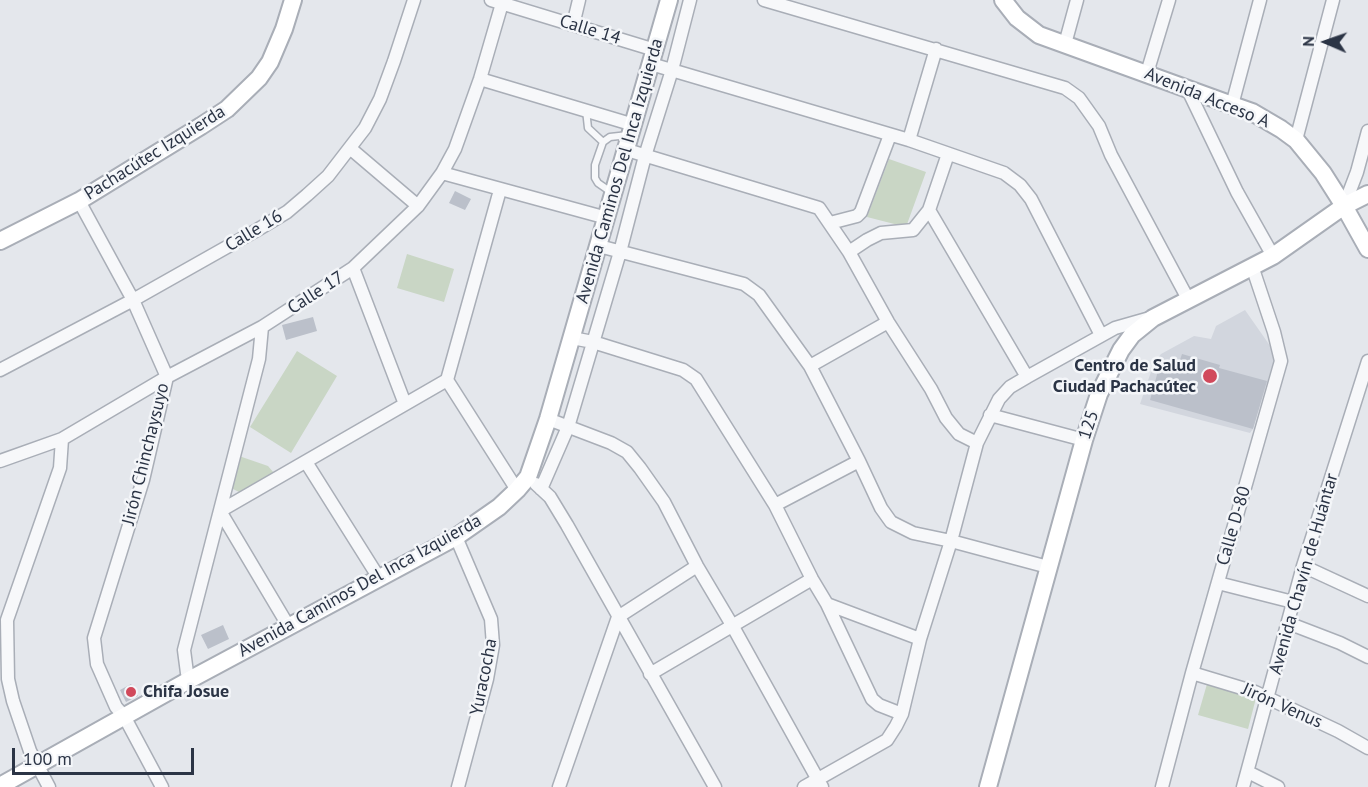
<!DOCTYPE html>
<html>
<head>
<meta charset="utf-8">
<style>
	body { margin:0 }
	#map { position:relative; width:1368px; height:787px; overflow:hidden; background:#e4e7ec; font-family:"PT Sans",sans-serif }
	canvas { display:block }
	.north { position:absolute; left:1296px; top:12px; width:60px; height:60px; -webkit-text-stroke:4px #f4f6f9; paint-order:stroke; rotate:272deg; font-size:16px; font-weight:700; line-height:24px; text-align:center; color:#2b3445 }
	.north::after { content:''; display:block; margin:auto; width:21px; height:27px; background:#2b3445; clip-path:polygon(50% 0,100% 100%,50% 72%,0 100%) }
	.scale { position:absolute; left:12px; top:748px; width:182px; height:27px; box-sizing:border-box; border:3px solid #2b3445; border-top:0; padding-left:8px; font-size:18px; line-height:21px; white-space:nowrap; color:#2b3445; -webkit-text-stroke:4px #f4f6f9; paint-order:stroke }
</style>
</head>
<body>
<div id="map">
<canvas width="1368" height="787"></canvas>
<div class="north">N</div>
<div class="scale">100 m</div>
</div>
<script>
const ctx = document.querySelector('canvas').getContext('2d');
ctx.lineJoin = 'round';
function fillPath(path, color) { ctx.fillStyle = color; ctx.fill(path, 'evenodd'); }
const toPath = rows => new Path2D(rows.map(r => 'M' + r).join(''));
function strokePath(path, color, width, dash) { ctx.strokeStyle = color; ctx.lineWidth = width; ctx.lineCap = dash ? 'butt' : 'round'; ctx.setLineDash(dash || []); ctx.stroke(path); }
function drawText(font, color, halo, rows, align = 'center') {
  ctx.font = font + ' "PT Sans",sans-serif'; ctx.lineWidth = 5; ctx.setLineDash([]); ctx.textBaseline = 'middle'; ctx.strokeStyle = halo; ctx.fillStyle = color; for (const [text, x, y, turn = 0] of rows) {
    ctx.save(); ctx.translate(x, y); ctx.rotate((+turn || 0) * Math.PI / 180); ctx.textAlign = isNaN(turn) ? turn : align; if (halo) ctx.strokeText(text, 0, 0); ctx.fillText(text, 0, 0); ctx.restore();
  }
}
const built = toPath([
	[1245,310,1273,350,1274,360,1253,429,1250,433,1140,404,1154,363,1161,354,1194,336,1211,339,1216,326]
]);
const green = toPath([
	[889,159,926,172,906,227,867,217],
	[407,254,454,269,444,302,397,288],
	[297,351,337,376,291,453,250,427],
	[239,456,268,466,274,473,239,492,229,487],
	[1207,684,1256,698,1248,729,1198,715]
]);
const building = toPath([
	[455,191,471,199,465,210,449,203],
	[313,317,317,331,286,340,282,325],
	[1182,354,1220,365,1219,368,1267,381,1253,429,1150,400,1158,371,1168,374,1171,364,1178,366],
	[223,625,229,639,208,649,201,635],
	[131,684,138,696,126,702,120,690]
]);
const lane = toPath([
	[586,110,588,128,603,142],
	[611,192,598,183,595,178,595,165,603,142,610,137,628,135]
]);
const street = toPath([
	[491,0,655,50],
	[764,0,1065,88,1079,98,1099,126,1111,155,1188,299],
	[573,25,579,0],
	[1065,44,1077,0],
	[651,64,909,140,1004,173,1020,185,1031,199,1101,335],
	[1147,73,1169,0],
	[480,79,634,125],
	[1187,88,1237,192,1273,256],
	[1232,105,1260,0],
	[909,140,936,49],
	[1296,140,1333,0],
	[351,149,418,206],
	[627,150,819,208,849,252,888,322,931,389,946,418,959,434,977,443],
	[948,154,929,210,1027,377],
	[442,173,607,218],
	[79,201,133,300,167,377,143,480,94,638,97,664,116,707,124,716,162,787],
	[1344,206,1357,172,1368,131],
	[830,223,857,216,861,212,890,135],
	[599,246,744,284,759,295,810,366,859,461,881,508,891,522,913,533,951,541,1048,567],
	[849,252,867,240,881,233,913,230,929,210],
	[353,268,405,404],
	[572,338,593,342,683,370,696,379,775,505,812,579,827,604,872,699,879,705,902,714],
	[810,366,888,322],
	[0,370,133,300,257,230,287,212,307,195,328,176,365,128,380,99,394,61,414,0],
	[447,380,517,490],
	[990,415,1084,440],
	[548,419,611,443,627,452,640,468,664,502,697,566,732,625,822,787],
	[0,461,62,439,167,377,262,327,353,268,418,206,442,173,455,149,480,79,503,0],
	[306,462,379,578],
	[536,484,550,497,567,525,715,787],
	[541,489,568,427,620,252,645,156,672,70,690,0],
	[775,505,859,461],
	[456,537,491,619,493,645,487,679,458,787],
	[1303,566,1368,596],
	[1218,583,1293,602],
	[827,604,920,639],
	[1288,623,1340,643,1368,657],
	[289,627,220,511,447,380,500,190],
	[1192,673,1255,692,1338,731,1368,748],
	[650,674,812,579],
	[191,679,187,673,184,650,259,359,262,327],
	[1248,772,1278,787],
	[49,787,30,751,13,701,8,679,7,620,60,468,62,439],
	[559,787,618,617,697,566],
	[804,787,887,740,896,726,902,714,920,639,951,541,977,443,999,399,1010,387,1027,377,1115,328,1150,318],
	[1162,787,1192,673,1281,361,1274,332,1252,266],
	[1243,787,1303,566,1368,361]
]);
const secondary = toPath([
	[1003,0,1017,18,1039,35,1232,105,1252,112,1281,129,1296,140,1323,173,1344,206,1368,249],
	[0,241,79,201,201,126,227,109,259,78,270,62,284,29,293,0],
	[0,786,191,679,456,537,499,507,517,490,528,477,548,419,669,0],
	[988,787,1084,440,1099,394,1121,350,1132,335,1153,318,1273,256,1344,206,1368,194]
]);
const markers = [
	[1210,376,8,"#d1495b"],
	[131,692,6,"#d1495b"]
];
const streetNames = [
	["Calle 14",590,30,17],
	["Avenida Acceso A",1207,98,22],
	["Pachacútec Izquierda",155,153,-32],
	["Avenida Caminos Del Inca Izquierda",620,171,-74],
	["Calle 16",254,231,-31],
	["Calle 17",316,293,-33],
	["125",1089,425,-72],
	["Jirón Chinchaysuyo",146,454,-76],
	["Calle D-80",1234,526,-74],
	["Avenida Chavín de Huántar",1304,574,-74],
	["Avenida Caminos Del Inca Izquierda",360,586,-29],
	["Yuracocha",484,677,-79],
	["Jirón Venus",1282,706,24]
];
const poiNames = [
	["Centro de Salud",1196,366],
	["Ciudad Pachacútec",1196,387],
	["Chifa Josue",143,692,"left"]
];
fillPath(built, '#d2d6de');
fillPath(green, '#c9d6c5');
fillPath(building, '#bbc0ca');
strokePath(lane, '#a9aeb7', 9);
strokePath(street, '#a9aeb7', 15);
strokePath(secondary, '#a9aeb7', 20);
strokePath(lane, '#f7f8fa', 6);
strokePath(street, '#f7f8fa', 12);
strokePath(secondary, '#fff', 16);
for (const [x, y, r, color] of markers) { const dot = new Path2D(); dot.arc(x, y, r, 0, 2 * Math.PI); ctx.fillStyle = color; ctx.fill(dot); strokePath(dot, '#f4f6f9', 2); }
drawText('18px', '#2b3445', '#f4f6f9', streetNames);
drawText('bold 18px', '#2b3445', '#f4f6f9', poiNames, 'right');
</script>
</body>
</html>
